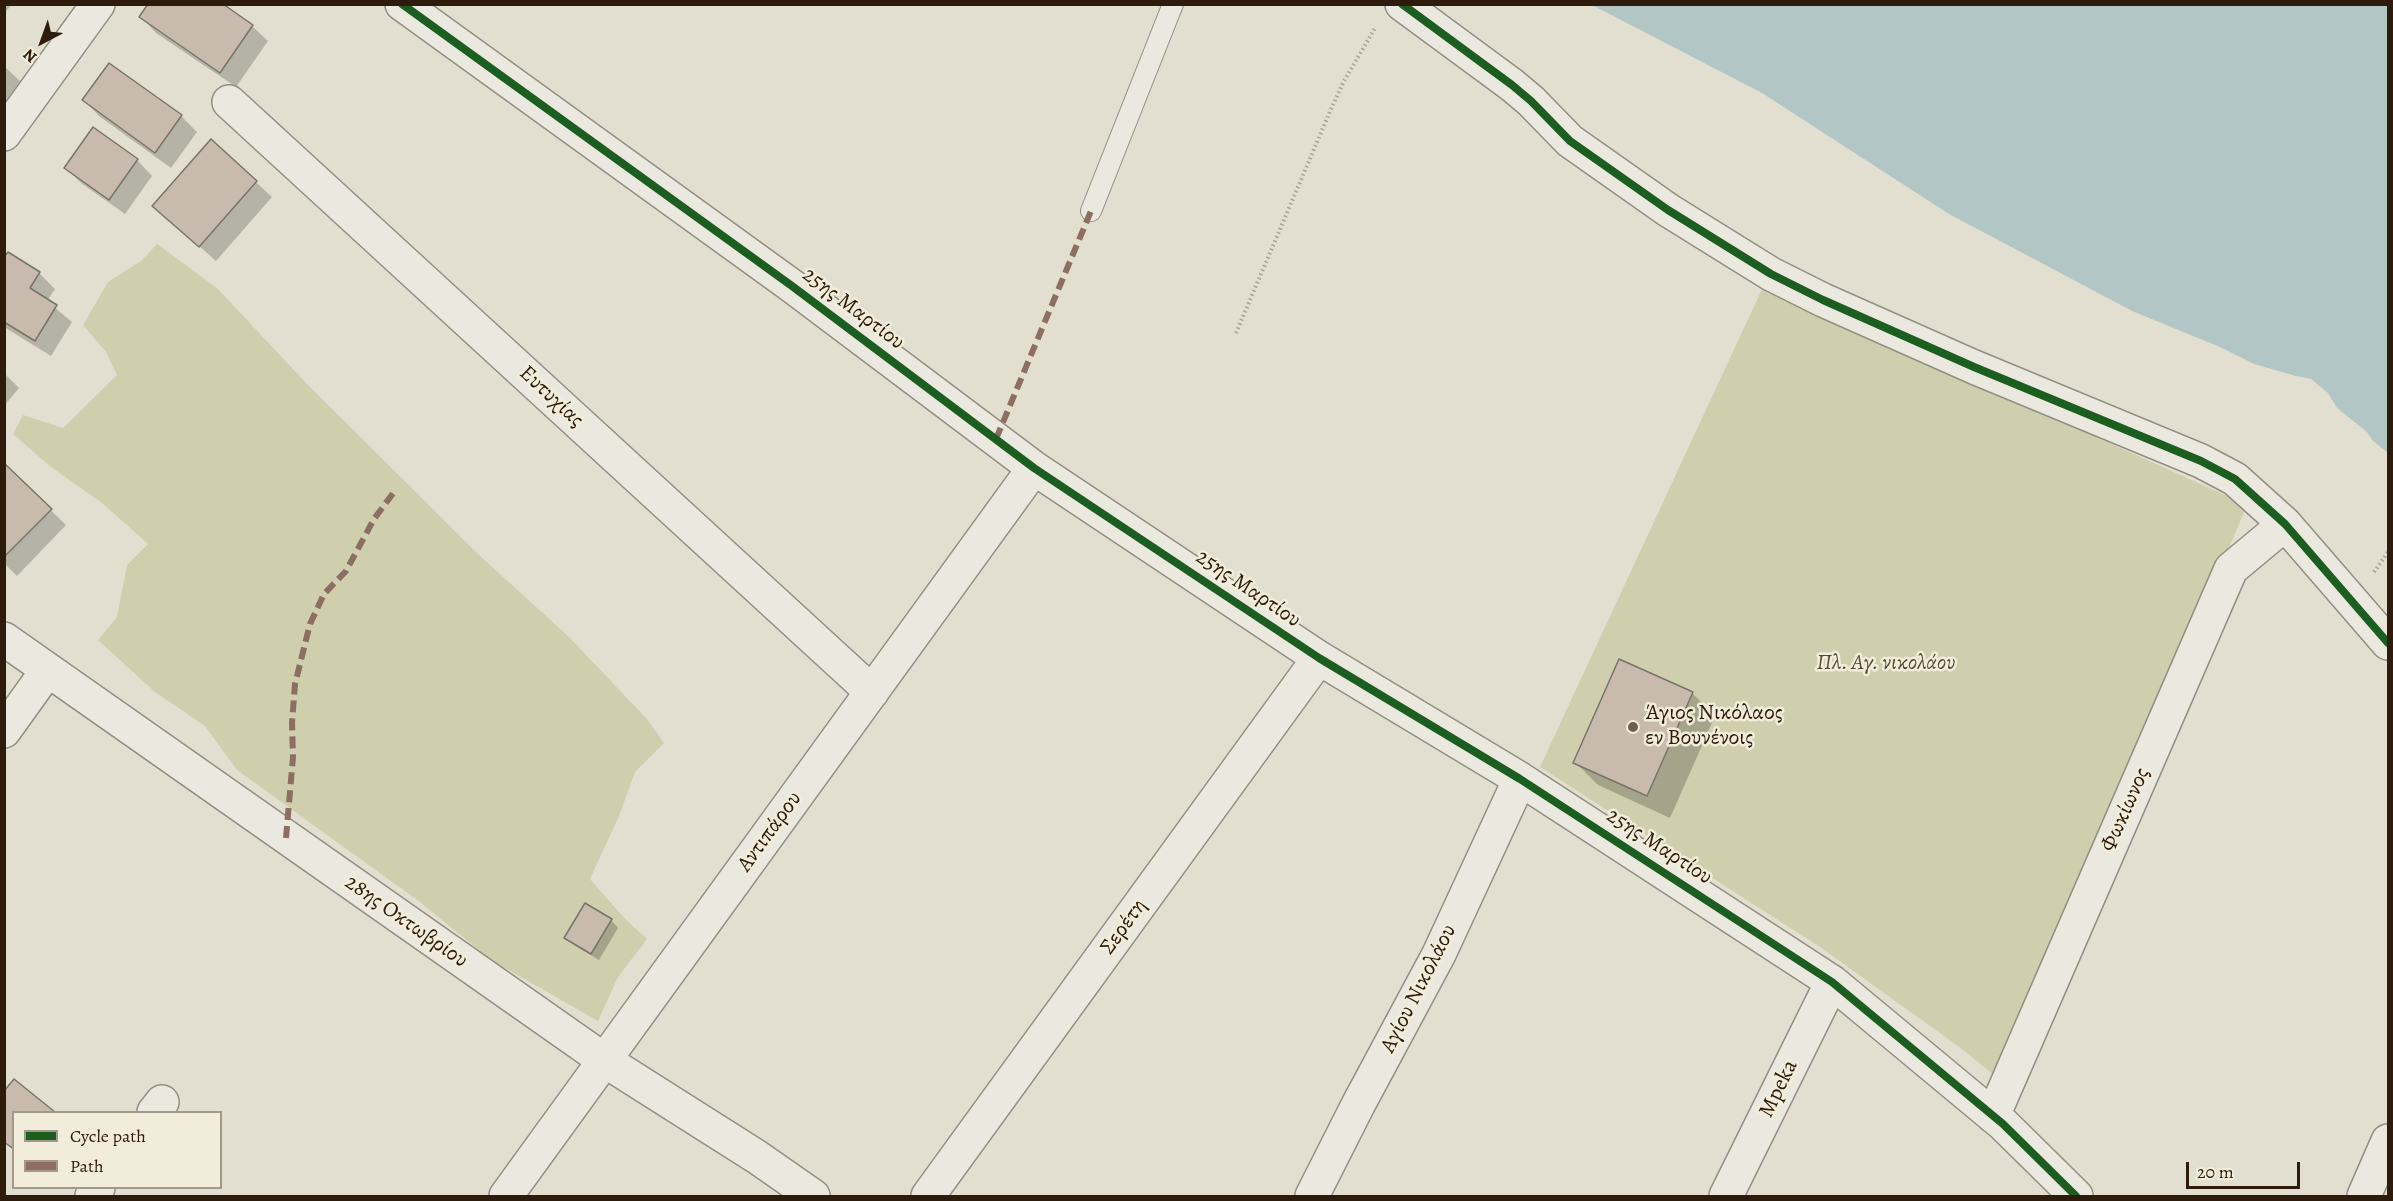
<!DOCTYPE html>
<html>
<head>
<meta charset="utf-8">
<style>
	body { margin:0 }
	#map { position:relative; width:2393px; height:1201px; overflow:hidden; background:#e3dfd0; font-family:Alegreya,serif }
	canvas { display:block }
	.frame { position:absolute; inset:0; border:6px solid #2d1b0b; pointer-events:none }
	.legend { position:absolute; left:12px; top:1111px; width:210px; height:78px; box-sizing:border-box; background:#f2eddb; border:2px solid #a39988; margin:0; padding:8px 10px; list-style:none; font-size:18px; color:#2d1b0b }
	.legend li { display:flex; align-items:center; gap:12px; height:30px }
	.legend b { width:30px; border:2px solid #a39988 }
	.north { position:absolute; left:12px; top:12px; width:60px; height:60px; -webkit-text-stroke:4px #f2eddb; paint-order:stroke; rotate:221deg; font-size:16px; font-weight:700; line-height:24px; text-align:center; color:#2d1b0b }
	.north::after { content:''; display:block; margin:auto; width:21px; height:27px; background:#2d1b0b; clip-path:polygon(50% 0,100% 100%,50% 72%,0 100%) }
	.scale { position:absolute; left:2186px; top:1162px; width:114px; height:27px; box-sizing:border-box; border:3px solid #2d1b0b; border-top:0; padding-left:8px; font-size:18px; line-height:21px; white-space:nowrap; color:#2d1b0b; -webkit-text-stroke:4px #f2eddb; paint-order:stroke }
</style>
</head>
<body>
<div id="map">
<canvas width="2393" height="1201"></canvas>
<div class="frame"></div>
<ul class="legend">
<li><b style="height:8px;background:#1b5e20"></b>Cycle path</li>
<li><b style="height:8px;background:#8d6e63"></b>Path</li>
</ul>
<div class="north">N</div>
<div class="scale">20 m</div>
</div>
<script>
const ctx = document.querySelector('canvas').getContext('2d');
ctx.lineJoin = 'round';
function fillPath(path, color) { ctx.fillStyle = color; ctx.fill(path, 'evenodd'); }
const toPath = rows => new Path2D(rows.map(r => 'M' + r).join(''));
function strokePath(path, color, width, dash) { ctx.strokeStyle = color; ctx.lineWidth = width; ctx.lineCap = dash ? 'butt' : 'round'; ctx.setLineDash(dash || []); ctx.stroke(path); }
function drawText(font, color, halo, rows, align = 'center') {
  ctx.font = font + ' Alegreya,serif'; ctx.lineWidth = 5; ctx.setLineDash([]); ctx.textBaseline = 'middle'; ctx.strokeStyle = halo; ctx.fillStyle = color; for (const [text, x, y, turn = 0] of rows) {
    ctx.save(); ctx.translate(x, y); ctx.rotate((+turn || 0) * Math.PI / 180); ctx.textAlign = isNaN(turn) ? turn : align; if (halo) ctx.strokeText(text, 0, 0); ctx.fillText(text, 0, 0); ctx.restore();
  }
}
const green = toPath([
	[157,244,217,288,308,385,478,554,568,636,646,718,664,743,635,772,619,816,590,879,625,919,647,939,618,977,598,1021,491,960,420,902,237,770,205,726,155,692,98,640,117,617,127,565,148,544,102,503,51,467,13,434,23,415,63,428,117,375,106,352,83,325,108,282,141,261],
	[1763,287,2247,505,2005,1084,1958,1046,1820,947,1540,767]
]);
const water = toPath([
	[1592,5,2388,5,2388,453,2373,441,2367,432,2337,408,2328,393,2311,379,2296,376,2254,364,2220,347,2132,311,1949,214,1762,93]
]);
const shadow = toPath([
	[4,4,12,4,4,14],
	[141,17,252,26,268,41,236,87,156,33],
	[109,65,181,116,197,132,171,168,99,116,84,100],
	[4,66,20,81,4,104],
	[211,141,272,197,216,261,154,206],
	[137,160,152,176,125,214,81,183,66,168],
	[4,260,39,273,55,289,47,301,72,322,51,356,4,327],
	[4,373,19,388,4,406],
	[4,465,66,525,17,576,4,563],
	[1692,693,1715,716,1670,818,1598,785,1575,762],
	[611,920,618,928,599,960,574,945,566,938],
	[14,1081,53,1112,14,1112,14,1150,4,1143,4,1094]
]);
const building = toPath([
	[148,4,223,4,253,25,220,73,139,17,148,4],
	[109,63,182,115,155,153,82,100,109,63],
	[93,127,138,159,109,200,64,168,93,127],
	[211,139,257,181,199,247,152,206,211,139],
	[8,252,40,272,30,288,57,305,35,341,4,322,4,257,8,252],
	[4,463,52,509,4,557,4,463],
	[1619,659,1693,692,1647,796,1573,763,1619,659],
	[585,903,612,919,591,954,564,938,585,903],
	[14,1079,55,1112,14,1112,14,1149,4,1142,4,1091,14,1079]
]);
const path = toPath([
	[1236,333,1331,109,1344,81,1375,28],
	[2374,572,2388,552]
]);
const lane = toPath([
	[1091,211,1173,4]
]);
const street = toPath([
	[402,4,792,286,1034,468,1319,658,1520,779,1832,982,2003,1124,2076,1196],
	[1402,4,1512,85,1531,101,1570,141,1668,210,1771,274,1823,300,1974,367,2201,461,2235,479,2285,524,2388,643],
	[229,102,872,692],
	[4,134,98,4],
	[4,639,604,1060,757,1157,813,1196],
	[4,731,47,671],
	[154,1112,162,1102],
	[1993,1116,2231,569,2285,524],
	[92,1196,98,1188],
	[506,1196,1034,468],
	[928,1196,1319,658],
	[1312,1196,1358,1105,1439,954,1520,779],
	[1726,1196,1832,982],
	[2364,1196,2388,1141]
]);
const quiet = toPath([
	[996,439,1091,211],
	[286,838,293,757,292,723,295,684,310,624,324,594,346,571,374,519,394,492]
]);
const cycleway = toPath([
	[402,4,792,286,1034,468,1319,658,1520,779,1832,982,2003,1124,2076,1196],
	[1402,4,1512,85,1531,101,1570,141,1668,210,1771,274,1823,300,1974,367,2201,461,2235,479,2285,524,2388,643]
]);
const markers = [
	[1633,727,6,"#6d6050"]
];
const streetNames = [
	["25ης Μαρτίου",853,309,37],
	["Ευτυχίας",551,397,43],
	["25ης Μαρτίου",1248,589,34],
	["Φωκίωνος",2126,810,-66],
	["Αντιπάρου",770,832,-54],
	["25ης Μαρτίου",1659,847,33],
	["28ης Οκτωβρίου",406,922,35],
	["Σερέτη",1124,927,-54],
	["Αγίου Νικολάου",1419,989,-63],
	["Mpeka",1779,1089,-64]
];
const parkNames = [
	["Πλ. Αγ. νικολάου",1886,664]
];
const poiNames = [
	["Άγιος Νικόλαος",1645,714],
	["εν Βουνένοις",1645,739]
];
fillPath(green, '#cfcead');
fillPath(water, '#b2c6c5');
fillPath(shadow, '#0003');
fillPath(building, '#c8baad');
strokePath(building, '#79746a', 1.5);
strokePath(lane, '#938e84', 22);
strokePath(street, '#938e84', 36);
strokePath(path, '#a5a29a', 4, [1.5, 3]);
strokePath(lane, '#eae8df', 20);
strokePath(street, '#eae8df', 33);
strokePath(quiet, '#8d6e63', 6, [12, 6]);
strokePath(cycleway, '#1b5e20', 8);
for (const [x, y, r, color] of markers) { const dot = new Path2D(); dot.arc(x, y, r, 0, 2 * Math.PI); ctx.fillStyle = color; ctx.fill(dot); strokePath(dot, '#f2eddb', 2); }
drawText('22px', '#2d1b0b', '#f2eddb', streetNames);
drawText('italic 22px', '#584d33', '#f2eddb', parkNames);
drawText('22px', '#2d1b0b', '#f2eddb', poiNames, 'left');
</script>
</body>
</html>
